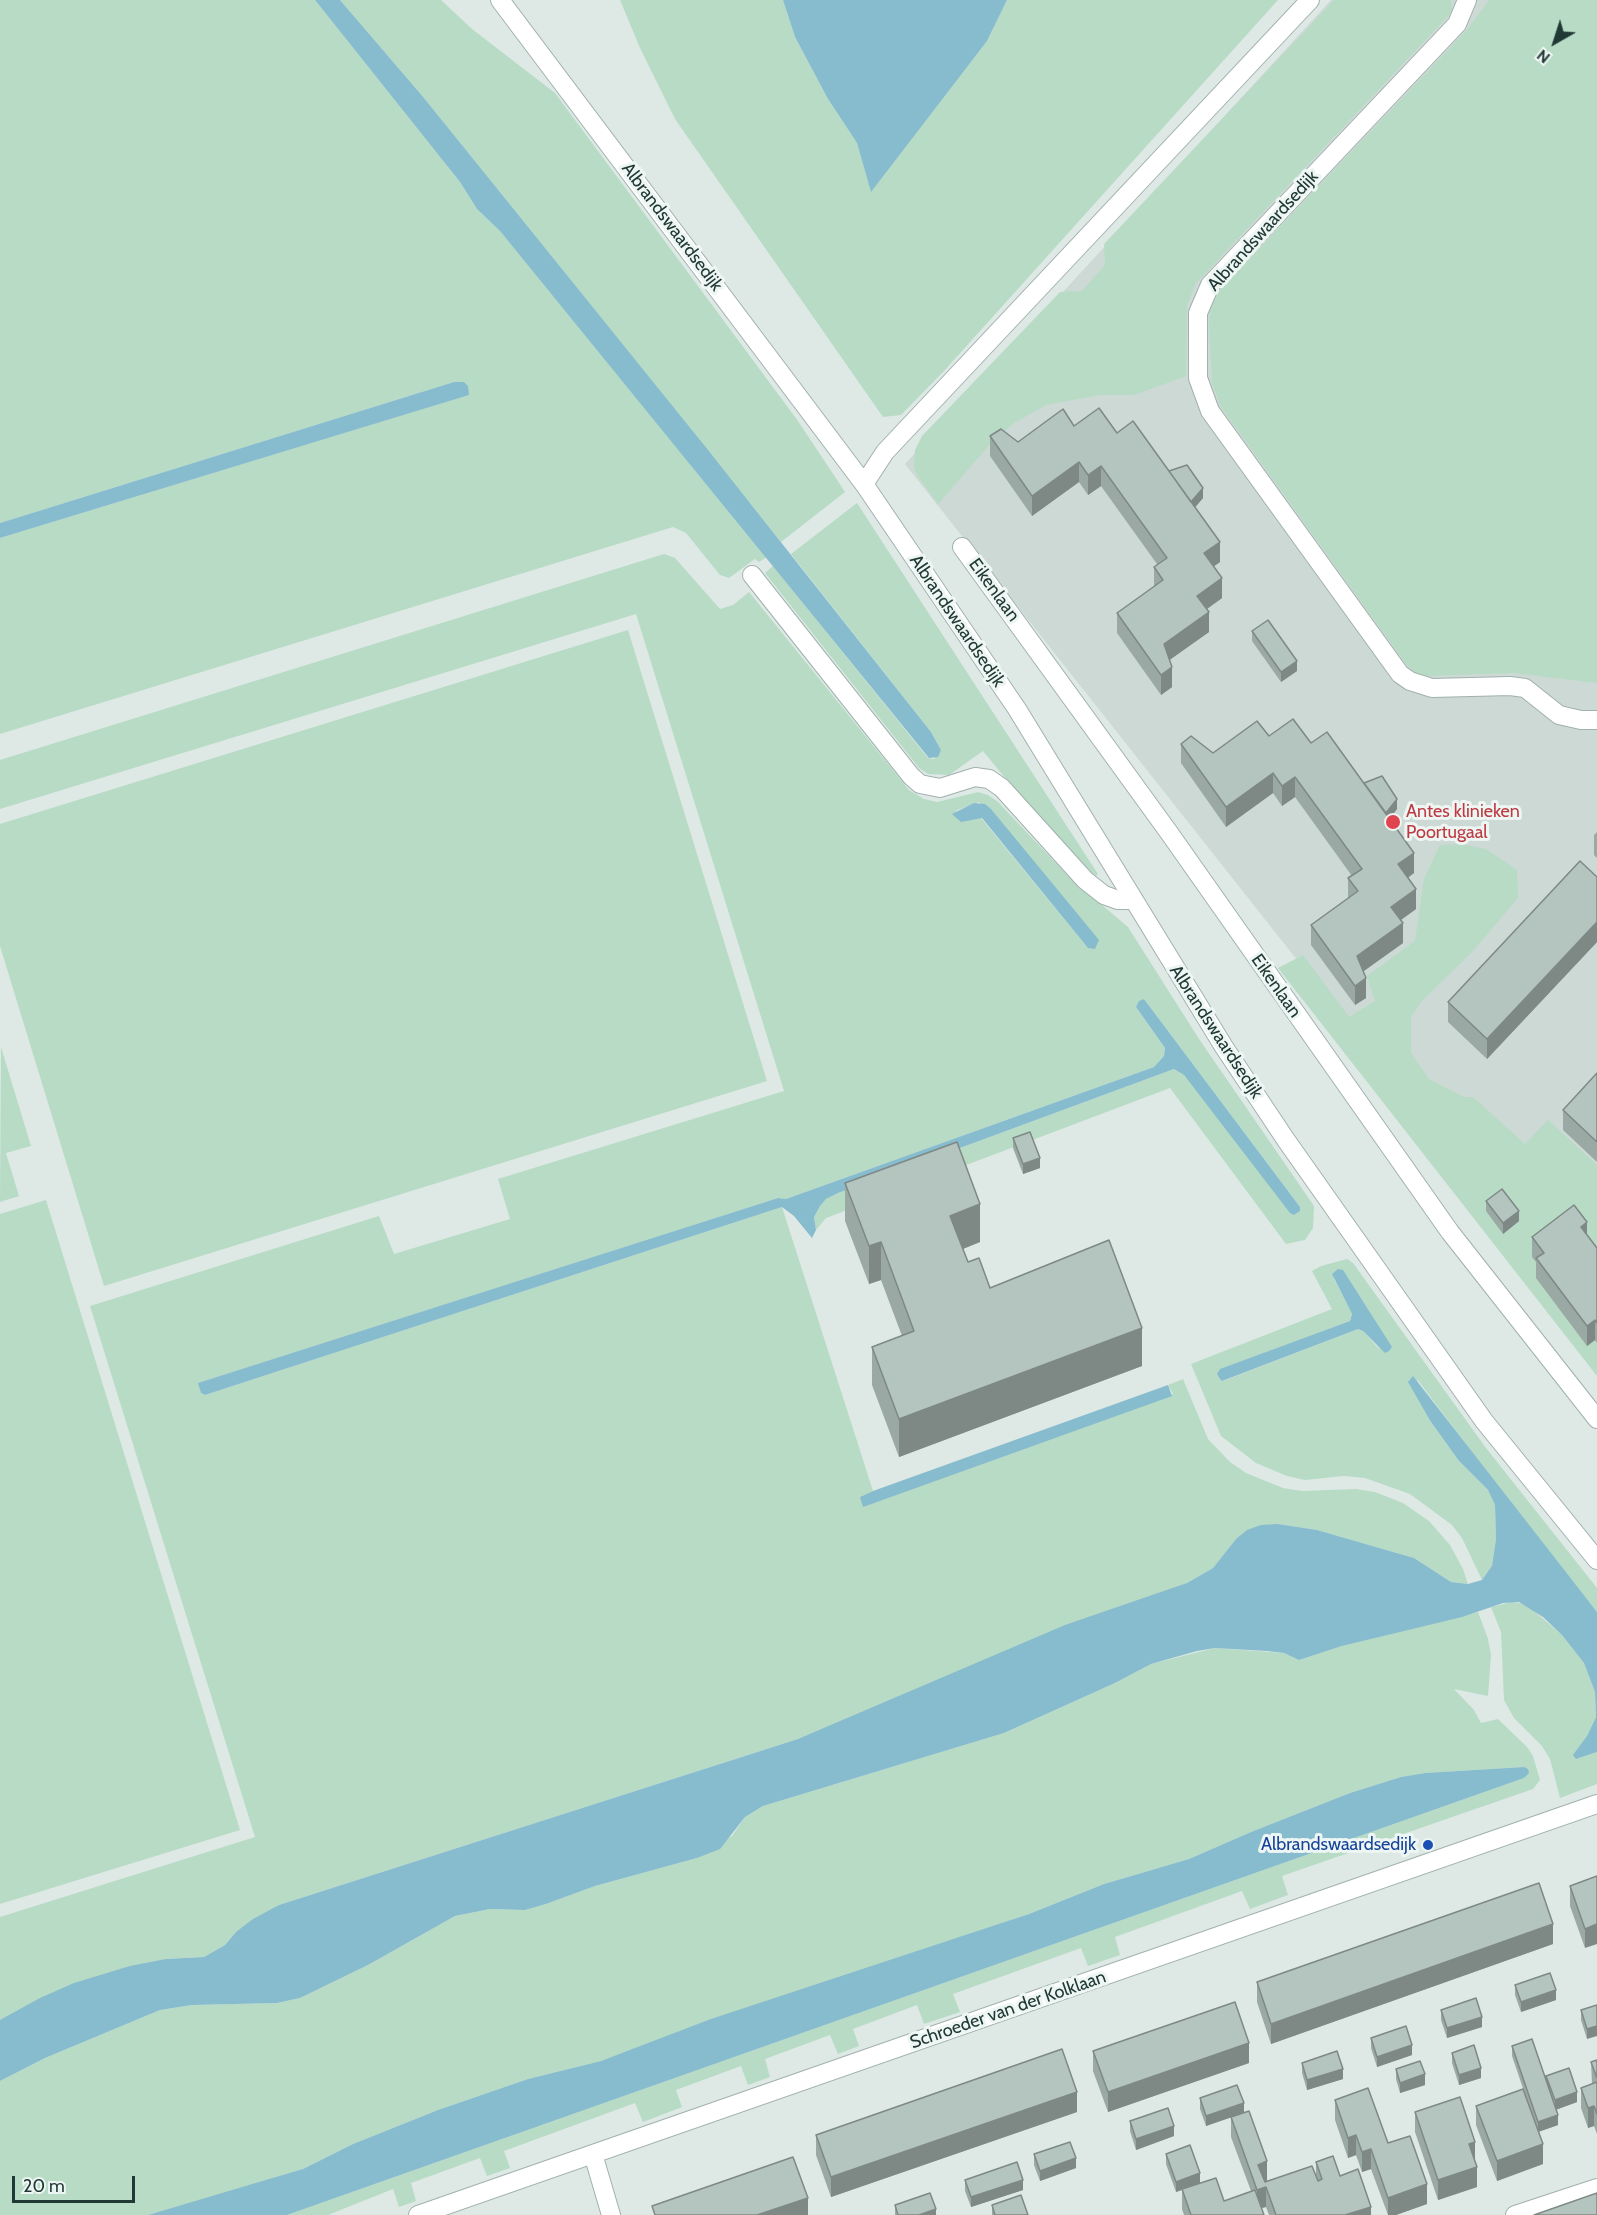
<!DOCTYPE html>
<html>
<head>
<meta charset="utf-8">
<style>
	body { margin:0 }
	#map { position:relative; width:1597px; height:2215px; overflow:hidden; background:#dee9e6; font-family:Cabin,sans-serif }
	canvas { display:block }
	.north { position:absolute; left:1525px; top:12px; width:60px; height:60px; -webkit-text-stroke:4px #eef6f3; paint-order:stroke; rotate:219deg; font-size:16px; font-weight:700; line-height:24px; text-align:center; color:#203935 }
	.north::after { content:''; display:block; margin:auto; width:21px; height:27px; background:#203935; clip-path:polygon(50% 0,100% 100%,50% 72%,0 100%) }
	.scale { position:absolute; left:12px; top:2176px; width:123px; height:27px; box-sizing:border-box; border:3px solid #203935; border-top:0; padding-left:8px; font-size:18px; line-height:21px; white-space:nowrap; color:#203935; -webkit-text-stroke:4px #eef6f3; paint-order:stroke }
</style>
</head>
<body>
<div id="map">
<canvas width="1597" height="2215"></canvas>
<div class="north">N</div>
<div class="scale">20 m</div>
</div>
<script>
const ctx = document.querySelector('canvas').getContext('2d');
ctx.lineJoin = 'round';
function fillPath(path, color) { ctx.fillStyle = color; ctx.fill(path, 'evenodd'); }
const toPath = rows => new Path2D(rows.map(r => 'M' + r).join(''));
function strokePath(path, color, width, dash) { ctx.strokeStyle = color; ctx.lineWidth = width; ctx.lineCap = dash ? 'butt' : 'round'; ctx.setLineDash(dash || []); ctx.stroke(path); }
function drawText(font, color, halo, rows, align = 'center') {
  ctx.font = font + ' Cabin,sans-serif'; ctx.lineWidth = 6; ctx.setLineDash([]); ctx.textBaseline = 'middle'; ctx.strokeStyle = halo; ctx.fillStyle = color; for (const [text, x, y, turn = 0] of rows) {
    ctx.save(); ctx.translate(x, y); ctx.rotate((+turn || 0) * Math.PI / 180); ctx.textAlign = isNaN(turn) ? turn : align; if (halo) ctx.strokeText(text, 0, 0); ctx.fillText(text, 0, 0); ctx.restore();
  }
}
const built = toPath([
	[1331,0,1597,0,1597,1201,1471,1180,905,464]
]);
const green = toPath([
	[0,0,315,0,460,182,477,209,500,231,767,557,759,562,755,559,729,578,720,575,686,533,673,527,0,734,0,538,468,395,454,382,0,523],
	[340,0,441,0,472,29,555,93,798,421,845,492,781,542,424,98],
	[620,0,783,0,795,37,828,99,857,143,871,191,987,41,1007,0,1278,0,944,371,901,415,883,417,675,119,640,48],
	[1334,0,1451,0,1452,12,1196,283,1187,305,1186,376,1134,395,1100,395,1046,405,1014,423,991,443,938,504,919,478,914,468,915,450,922,436,1060,292,1082,291,1105,265,1104,244],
	[1489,0,1597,0,1597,683,1513,673,1428,676,1416,673,1406,664,1221,407,1212,383,1209,321,1210,311,1218,292,1467,30],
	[857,503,1098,874,1096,876,1060,845,983,751,949,775,928,774,919,768,765,573,773,566,928,758,934,759,941,750,931,732,791,554],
	[664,554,675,558,720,609,733,605,749,592,909,790,924,799,937,802,978,792,988,795,998,802,1069,877,1128,927,1199,1039,1314,1206,1313,1228,1305,1240,1286,1244,1170,1088,826,1218,816,1230,814,1217,820,1206,826,1199,838,1193,1174,1069,1184,1075,1294,1215,1297,1213,1300,1207,1144,999,1136,1007,1165,1048,1164,1056,1154,1067,786,1199,778,1198,199,1383,201,1393,205,1395,782,1207,873,1491,860,1497,1173,1394,1168,1385,1183,1379,1208,1439,1230,1462,1246,1473,1283,1488,1302,1491,1356,1489,1375,1492,1403,1503,1429,1521,1450,1545,1463,1569,1468,1584,1451,1582,1414,1558,1317,1530,1278,1524,1236,1539,1213,1568,1187,1583,798,1739,279,1905,236,1932,225,1945,204,1957,166,1959,0,2020,0,1917,255,1837,90,1306,379,1216,394,1254,510,1219,498,1179,784,1091,636,614,0,809,0,760],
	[979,802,1088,948,981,818,955,811],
	[628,630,767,1081,104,1286,0,946,0,824],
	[1461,844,1486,849,1517,870,1518,898,1472,952,1421,1002,1411,1017,1411,1053,1429,1079,1464,1097,1473,1097,1525,1144,1548,1120,1597,1165,1597,1376,1278,968,1303,955,1349,1017,1375,1001,1367,976,1415,941,1424,879,1440,845],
	[1,1047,31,1146,6,1153,19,1196,0,1202],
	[46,1200,240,1830,0,1904,0,1214],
	[1347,1259,1353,1263,1486,1448,1597,1588,1597,1612,1522,1519,1417,1379,1422,1404,1431,1422,1459,1461,1488,1490,1495,1505,1496,1539,1492,1567,1482,1580,1462,1538,1452,1525,1410,1494,1365,1478,1344,1476,1305,1480,1287,1476,1256,1463,1221,1436,1191,1364,1332,1309,1312,1271,1321,1266],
	[1335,1271,1380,1350,1363,1331,1358,1329,1223,1381,1220,1379,1221,1369,1350,1321,1352,1314,1334,1279],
	[1512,1602,1526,1604,1562,1635,1584,1663,1595,1692,1596,1717,1576,1759,1597,1752,1597,1784,1560,1798,1550,1759,1542,1746,1514,1718,1504,1700,1501,1632,1491,1607],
	[1478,1612,1488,1639,1491,1655,1488,1696,1454,1689,1474,1710,1481,1723,1498,1719,1527,1747,1533,1756,1540,1780,1533,1789,1282,1876,1288,1895,1250,1909,1242,1891,1115,1937,1120,1955,1088,1966,1081,1948,953,1994,960,2012,924,2024,917,2005,853,2029,859,2046,838,2054,830,2035,765,2059,770,2077,748,2085,741,2066,676,2090,682,2107,643,2122,635,2103,504,2151,510,2168,487,2176,480,2158,411,2183,416,2201,399,2207,393,2189,328,2215,287,2215,1524,1778,1528,1773,1524,1767,1425,1773,1401,1777,1350,1793,1251,1832,1189,1859,1104,1884,1029,1914,601,2061,528,2079,438,2110,353,2144,303,2169,254,2185,148,2215,0,2215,0,2081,45,2058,160,2010,192,2005,277,2003,300,1998,368,1965,455,1916,490,1909,525,1910,546,1904,595,1886,697,1858,732,1836,745,1817,763,1806,1004,1733,1115,1683,1151,1664,1215,1648,1284,1653,1299,1660,1342,1646]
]);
const water = toPath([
	[315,0,340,0,424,98,708,450,931,732,941,750,938,757,929,758,500,231,477,209,460,182],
	[783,0,1007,0,987,41,871,192,857,143,828,99,795,37],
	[454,382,464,382,468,386,469,395,0,538,0,523],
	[974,803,985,804,991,809,1099,940,1095,949,1088,948,982,818,961,822,952,814],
	[1144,999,1300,1207,1300,1211,1294,1215,1290,1213,1184,1075,1174,1069,838,1193,826,1199,820,1206,814,1217,816,1230,812,1238,794,1216,782,1207,205,1395,201,1393,198,1383,778,1198,786,1199,1154,1067,1164,1056,1165,1048,1136,1007,1139,1001],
	[1338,1269,1343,1270,1392,1347,1389,1351,1385,1353,1363,1331,1358,1329,1222,1381,1220,1379,1217,1374,1220,1369,1350,1321,1352,1314,1332,1274],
	[1413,1376,1597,1612,1597,1752,1576,1759,1573,1755,1587,1736,1596,1717,1595,1692,1584,1663,1562,1635,1543,1617,1519,1602,1503,1603,1462,1617,1342,1646,1299,1660,1284,1653,1267,1651,1215,1648,1197,1651,1151,1664,1115,1683,1004,1733,763,1806,745,1817,720,1849,697,1858,595,1886,546,1904,525,1910,490,1909,455,1916,368,1965,300,1998,277,2003,192,2005,160,2010,45,2058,0,2081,0,2020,40,1998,74,1983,130,1966,166,1959,204,1957,225,1945,236,1932,253,1919,279,1905,798,1739,1065,1625,1187,1583,1213,1568,1236,1539,1247,1530,1261,1525,1278,1524,1317,1530,1414,1558,1451,1582,1468,1584,1482,1580,1492,1566,1496,1539,1495,1505,1488,1490,1459,1461,1431,1422,1408,1382],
	[1168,1385,1172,1396,863,1507,860,1497,873,1491],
	[1524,1767,1528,1769,1529,1773,1524,1778,287,2215,148,2215,303,2169,353,2144,438,2110,528,2079,601,2061,711,2019,1029,1914,1104,1884,1189,1859,1251,1832,1350,1793,1401,1777,1425,1773]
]);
const lane = toPath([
	[752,575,911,776,920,784,940,788,975,777,989,779,1002,788,1085,880,1104,895,1118,900,1133,900]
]);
const street = toPath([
	[500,0,864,484,1017,709,1224,1047,1286,1140,1484,1421,1597,1560],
	[1467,0,1457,24,1210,285,1198,313,1198,378,1210,411,1400,674,1410,681,1432,688,1510,686,1525,688,1559,715,1581,720,1597,720],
	[864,484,885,452,1310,0],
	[962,547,1170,834,1450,1232,1597,1419],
	[593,2154,611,2215],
	[418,2215,1597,1804],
	[1515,2215,1597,2188]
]);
const wall = toPath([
	[1074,426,1117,433,1169,471,1203,498,1195,507,1220,562,1213,567,1222,598,1207,609,1209,632,1169,660,1172,687,1161,695,1117,633,1117,613,1154,587,1154,567,1157,564,1101,486,1088,495,1079,482,1032,516,990,456,990,436,1018,442],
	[1252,631,1297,671,1281,682,1252,641],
	[1269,736,1311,743,1397,809,1390,819,1414,873,1408,878,1416,909,1401,920,1403,943,1363,971,1366,998,1355,1005,1311,945,1311,925,1348,898,1348,878,1352,876,1295,797,1282,806,1273,793,1226,827,1181,763,1181,744,1213,753],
	[1597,832,1597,858,1594,855,1594,835],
	[1597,877,1597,942,1487,1059,1448,1022,1448,1002],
	[1597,1073,1597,1162,1563,1130,1563,1110],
	[1013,1138,1040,1168,1023,1174,1013,1148],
	[845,1183,980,1242,963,1249,968,1262,990,1288,1142,1366,899,1457,872,1385,872,1347,902,1336,881,1280,869,1284,845,1221],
	[1486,1201,1519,1221,1503,1234,1486,1211],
	[1587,1235,1597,1248,1597,1343,1595,1340,1587,1346,1536,1278,1536,1262,1532,1257,1532,1237],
	[1597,1876,1585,1948,1570,1906,1570,1886],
	[1553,1944,1271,2044,1257,2002,1257,1982],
	[1515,1985,1556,2000,1521,2012,1515,1995],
	[1597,2005,1587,2039,1581,2020,1581,2010],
	[1441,2010,1482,2027,1447,2038,1441,2020],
	[1371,2038,1412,2055,1377,2067,1371,2048],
	[1512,2046,1546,2080,1546,2076,1577,2102,1556,2110,1558,2125,1538,2132,1543,2164,1497,2181,1476,2125,1476,2106,1529,2106,1512,2056],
	[1093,2051,1249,2063,1108,2112,1093,2071],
	[1452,2053,1481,2078,1459,2085,1452,2063],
	[1597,2060,1597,2134,1594,2126,1588,2128,1581,2108,1581,2088,1592,2084,1591,2062],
	[1302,2063,1343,2079,1307,2090,1302,2073],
	[1396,2069,1425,2085,1400,2093,1396,2079],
	[1200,2098,1244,2112,1267,2181,1316,2176,1316,2162,1340,2176,1371,2215,1269,2215,1266,2207,1261,2208,1264,2215,1184,2215,1182,2209,1182,2190,1176,2192,1166,2164,1166,2154,1200,2183,1224,2201,1251,2191,1231,2137,1231,2117,1206,2126,1200,2109],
	[1335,2100,1388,2143,1427,2204,1396,2215,1388,2215,1371,2169,1362,2172,1356,2155,1348,2158,1335,2120],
	[1077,2112,831,2197,816,2155,816,2135],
	[1415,2112,1475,2162,1477,2187,1438,2200,1415,2132],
	[1130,2121,1174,2136,1136,2150,1130,2131],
	[1034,2154,1076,2168,1040,2181,1034,2165],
	[965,2180,1023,2190,971,2207,965,2191],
	[895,2205,936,2215,895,2215],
	[992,2205,1028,2215,992,2215]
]);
const shadedWall = toPath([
	[1079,462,1079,482,1032,516,1032,496],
	[1101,466,1101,486,1088,495,1088,475],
	[1203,488,1203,498,1187,517,1187,507],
	[1220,542,1220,562,1204,573,1204,553],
	[1222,578,1222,598,1197,616,1197,596],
	[1209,612,1209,632,1164,664,1164,644],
	[1297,661,1297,671,1281,682,1281,672],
	[1172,667,1172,687,1161,695,1161,675],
	[1273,773,1273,793,1226,827,1226,807],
	[1295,777,1295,797,1282,806,1282,786],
	[1397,799,1397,809,1382,828,1382,818],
	[1414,853,1414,873,1398,884,1398,864],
	[1416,889,1416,909,1391,927,1391,907],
	[1597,922,1597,942,1487,1059,1487,1039],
	[1403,923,1403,943,1357,976,1357,956],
	[1366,978,1366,998,1355,1005,1355,986],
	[1040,1158,1040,1168,1023,1174,1023,1164],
	[980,1204,980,1242,950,1254,950,1216],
	[1519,1211,1519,1221,1503,1234,1503,1223],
	[1587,1222,1587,1242,1581,1227],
	[881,1242,881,1280,869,1284,869,1246],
	[1595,1320,1595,1340,1587,1346,1587,1326],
	[1142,1328,1142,1366,899,1457,899,1419],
	[1553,1924,1553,1944,1271,2044,1271,2024],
	[1597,1924,1597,1944,1585,1948,1585,1929],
	[1556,1990,1556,2000,1521,2012,1521,2002],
	[1482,2017,1482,2027,1447,2038,1447,2028],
	[1597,2026,1597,2036,1587,2039,1587,2029],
	[1249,2043,1249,2063,1108,2112,1108,2092],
	[1412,2045,1412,2055,1377,2067,1377,2057],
	[1481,2068,1481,2078,1459,2085,1459,2075],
	[1343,2069,1343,2079,1307,2090,1307,2080],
	[1425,2074,1425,2085,1400,2093,1400,2083],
	[1077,2092,1077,2112,831,2197,831,2177],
	[1577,2092,1577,2102,1555,2110,1555,2100],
	[1244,2103,1244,2113,1206,2126,1206,2116],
	[1594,2106,1594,2126,1588,2128,1588,2108],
	[1558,2115,1558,2125,1538,2132,1538,2122],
	[1174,2126,1174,2136,1136,2150,1136,2139],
	[1356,2135,1356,2155,1348,2158,1348,2138],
	[1475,2142,1475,2162,1469,2144],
	[1543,2144,1543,2164,1497,2181,1497,2161],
	[1371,2149,1371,2169,1362,2172,1362,2152],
	[1076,2158,1076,2168,1040,2181,1040,2171],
	[1267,2161,1267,2181,1258,2185,1258,2165],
	[1477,2167,1477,2187,1438,2200,1438,2180],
	[1200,2173,1200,2183,1176,2192,1176,2182],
	[1023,2180,1023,2190,971,2207,971,2197],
	[1427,2184,1427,2204,1396,2215,1388,2215,1388,2198],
	[1266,2187,1266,2207,1257,2209,1257,2190],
	[808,2198,808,2215,757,2215],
	[1371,2207,1371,2215,1345,2215],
	[936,2209,936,2215,919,2215]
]);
const building = toPath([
	[1099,408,1117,433,1133,421,1220,542,1204,553,1222,578,1197,596,1209,612,1164,644,1172,667,1161,675,1117,613,1163,580,1154,567,1167,558,1101,466,1088,475,1079,462,1032,496,990,436,1001,429,1018,442,1063,409,1074,426,1099,408],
	[1187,465,1203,488,1191,502,1169,471,1187,465],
	[1268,620,1297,661,1281,672,1252,631,1268,620],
	[1293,719,1311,743,1327,732,1414,853,1398,864,1416,889,1391,907,1403,923,1357,956,1366,978,1355,986,1311,925,1358,891,1348,878,1362,869,1295,777,1282,786,1273,773,1226,807,1181,744,1191,736,1213,753,1257,721,1269,736,1293,719],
	[1382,776,1397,799,1386,813,1364,783,1382,776],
	[1580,861,1597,877,1597,922,1487,1039,1448,1002,1580,861],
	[1597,1073,1597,1142,1563,1110,1597,1073],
	[1030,1132,1040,1158,1023,1164,1013,1138,1030,1132],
	[957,1142,980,1204,950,1216,968,1262,979,1258,990,1288,1109,1240,1142,1328,899,1419,872,1347,914,1331,881,1242,869,1246,845,1183,957,1142],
	[1502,1189,1519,1211,1503,1223,1486,1201,1502,1189],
	[1574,1205,1587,1222,1581,1227,1597,1248,1597,1323,1595,1320,1587,1326,1536,1258,1544,1253,1532,1237,1574,1205],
	[1597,1876,1597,1924,1585,1929,1570,1886,1597,1876],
	[1539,1883,1553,1924,1271,2024,1257,1982,1539,1883],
	[1550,1973,1556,1990,1521,2002,1515,1985,1550,1973],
	[1476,1998,1482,2017,1447,2028,1441,2010,1476,1998],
	[1235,2002,1249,2043,1108,2092,1093,2051,1235,2002],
	[1597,2005,1597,2026,1587,2029,1581,2010,1597,2005],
	[1406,2026,1412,2045,1377,2057,1371,2038,1406,2026],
	[1532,2039,1558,2115,1538,2122,1512,2046,1532,2039],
	[1474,2045,1481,2068,1459,2075,1452,2053,1474,2045],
	[1062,2049,1077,2092,831,2177,816,2135,1062,2049],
	[1337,2051,1343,2069,1307,2080,1302,2063,1337,2051],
	[1597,2060,1597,2078,1591,2062,1597,2060],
	[1420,2061,1425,2074,1400,2083,1396,2069,1420,2061],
	[1569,2068,1577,2092,1555,2100,1546,2076,1569,2068],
	[1597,2082,1597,2114,1594,2106,1588,2108,1581,2088,1597,2082],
	[1237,2085,1244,2103,1206,2116,1200,2098,1237,2085],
	[1368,2088,1388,2143,1410,2136,1427,2184,1388,2198,1371,2149,1362,2152,1356,2135,1348,2138,1335,2100,1368,2088],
	[1523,2089,1543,2144,1497,2161,1476,2106,1523,2089],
	[1460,2097,1475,2142,1469,2144,1477,2167,1438,2180,1415,2112,1460,2097],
	[1168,2108,1174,2126,1136,2139,1130,2121,1168,2108],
	[1249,2111,1267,2161,1258,2165,1265,2182,1312,2166,1318,2181,1322,2179,1316,2162,1333,2156,1340,2176,1358,2169,1371,2207,1345,2215,1276,2215,1266,2187,1257,2190,1231,2117,1249,2111],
	[1070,2142,1076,2158,1040,2171,1034,2154,1070,2142],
	[1190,2145,1200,2173,1176,2182,1166,2154,1190,2145],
	[793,2157,808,2198,757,2215,655,2215,652,2206,793,2157],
	[1017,2162,1023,2180,971,2197,965,2180,1017,2162],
	[1216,2178,1224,2201,1255,2190,1264,2215,1191,2215,1182,2189,1216,2178],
	[930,2193,936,2209,919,2215,898,2215,895,2205,930,2193],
	[1597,2193,1597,2215,1534,2215,1597,2193],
	[1021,2195,1028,2215,995,2215,992,2205,1021,2195]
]);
const markers = [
	[1393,822,8,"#e0444e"],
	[1428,1845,6,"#1a4fb4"]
];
const streetNames = [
	["Albrandswaardsedijk",672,227,53],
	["Albrandswaardsedijk",1263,231,-48],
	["Eikenlaan",994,590,54],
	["Albrandswaardsedijk",957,621,56],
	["Eikenlaan",1276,986,55],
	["Albrandswaardsedijk",1216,1032,57],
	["Schroeder van der Kolklaan",1008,2010,-19]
];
const healthNames = [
	["Antes klinieken",1406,812],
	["Poortugaal",1406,833]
];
const transitNames = [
	["Albrandswaardsedijk",1416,1845]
];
fillPath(built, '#cdd9d5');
fillPath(green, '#b7dbc5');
fillPath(water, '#87bbce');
strokePath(lane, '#a1b1ad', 20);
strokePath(street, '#a1b1ad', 20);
strokePath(lane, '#fff', 18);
strokePath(street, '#fff', 18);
fillPath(wall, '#9ba9a4');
fillPath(shadedWall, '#7e8986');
fillPath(building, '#b4c4bf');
strokePath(building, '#7e8986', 1.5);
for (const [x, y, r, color] of markers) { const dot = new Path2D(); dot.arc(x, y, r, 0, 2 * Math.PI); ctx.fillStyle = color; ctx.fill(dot); strokePath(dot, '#eef6f3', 2); }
drawText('18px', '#203935', '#eef6f3', streetNames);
drawText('18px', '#be3a42', '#eef6f3', healthNames, 'left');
drawText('18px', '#164399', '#eef6f3', transitNames, 'right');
</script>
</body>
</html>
